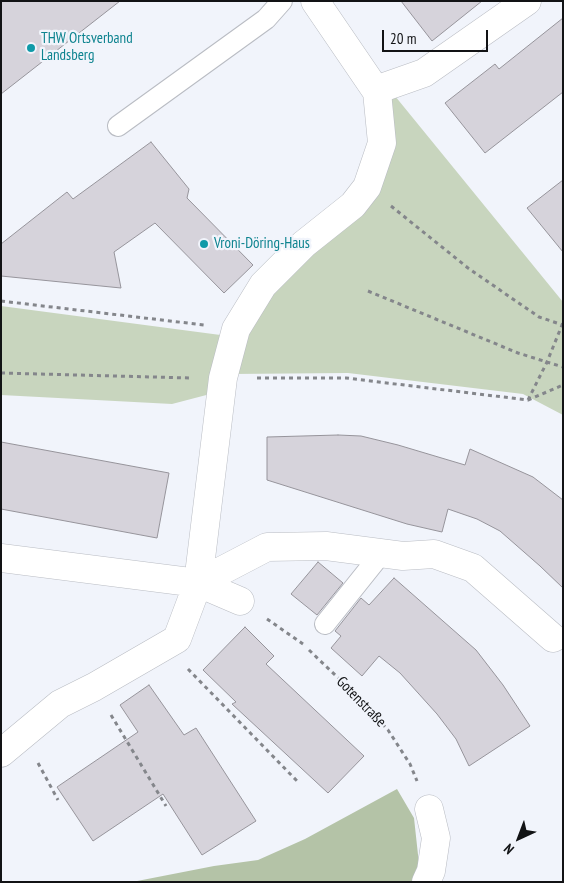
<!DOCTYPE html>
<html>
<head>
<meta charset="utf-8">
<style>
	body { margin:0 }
	#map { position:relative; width:564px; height:883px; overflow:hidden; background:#f1f4fb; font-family:"PT Sans Narrow",sans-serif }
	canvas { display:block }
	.frame { position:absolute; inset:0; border:2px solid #121315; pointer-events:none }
	.north { position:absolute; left:494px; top:813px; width:50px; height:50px; -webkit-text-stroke:4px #f1f4fb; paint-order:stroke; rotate:223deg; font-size:14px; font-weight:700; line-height:20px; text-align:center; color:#121315 }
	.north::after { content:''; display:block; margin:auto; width:18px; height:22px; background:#121315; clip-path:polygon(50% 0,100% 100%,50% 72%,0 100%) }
	.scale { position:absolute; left:382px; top:30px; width:106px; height:22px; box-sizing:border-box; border:2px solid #121315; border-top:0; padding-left:6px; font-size:15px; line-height:18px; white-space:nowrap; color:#121315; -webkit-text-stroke:4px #f1f4fb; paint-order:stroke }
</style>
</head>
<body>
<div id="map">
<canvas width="564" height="883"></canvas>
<div class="frame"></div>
<div class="north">N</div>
<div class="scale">20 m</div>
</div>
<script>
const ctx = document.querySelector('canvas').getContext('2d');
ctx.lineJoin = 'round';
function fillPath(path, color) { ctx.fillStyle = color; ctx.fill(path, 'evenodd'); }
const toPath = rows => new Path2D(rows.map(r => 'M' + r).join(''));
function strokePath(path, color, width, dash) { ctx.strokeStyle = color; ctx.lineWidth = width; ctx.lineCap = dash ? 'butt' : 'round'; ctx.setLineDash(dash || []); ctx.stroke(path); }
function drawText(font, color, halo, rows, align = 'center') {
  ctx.font = font + ' "PT Sans Narrow",sans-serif'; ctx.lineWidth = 4.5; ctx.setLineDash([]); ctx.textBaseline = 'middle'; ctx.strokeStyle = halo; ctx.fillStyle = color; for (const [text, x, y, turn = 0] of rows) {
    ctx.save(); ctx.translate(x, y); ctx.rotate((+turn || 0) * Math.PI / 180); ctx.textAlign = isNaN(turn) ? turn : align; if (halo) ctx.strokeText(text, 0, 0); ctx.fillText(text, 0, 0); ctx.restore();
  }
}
const green = toPath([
	[395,96,563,302,563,415,523,394,348,373,231,374,266,289,357,209,387,104],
	[1,306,228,336,214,393,172,404,1,395]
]);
const forest = toPath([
	[397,789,414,818,420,873,415,882,132,882,214,866,258,860,305,839]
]);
const building = toPath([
	[1,1,120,1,1,94,1,1],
	[401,1,482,1,432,41,401,1],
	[563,18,563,92,485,153,445,103,495,64,499,69,563,18],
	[151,142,189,189,187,198,253,265,224,293,155,223,114,252,121,288,1,276,1,244,67,192,73,199,151,142],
	[563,180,563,252,527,208,563,180],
	[338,435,361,436,398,445,465,465,470,449,533,477,563,500,563,588,540,566,500,531,477,519,448,509,442,532,407,524,267,480,267,437,338,435],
	[1,442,169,473,157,538,1,509,1,442],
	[318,562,343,583,317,615,291,594,318,562],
	[394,578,476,650,503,685,530,726,469,766,456,739,437,714,400,673,379,656,362,676,331,648,341,636,335,631,361,598,369,605,394,578],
	[245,627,274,656,266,664,364,756,328,793,232,704,236,702,203,670,245,627],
	[149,685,184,735,196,728,256,821,202,855,163,794,93,841,57,787,138,732,120,705,149,685]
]);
const path = toPath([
	[391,206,468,268,539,317,563,325],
	[368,291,518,353,563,367],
	[1,301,204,325],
	[1,373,191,378],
	[257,378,346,378,528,400,563,385],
	[528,400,547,362,562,325],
	[267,619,303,644],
	[309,650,355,694,388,730,410,764,417,781],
	[188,669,298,782],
	[111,715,166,806],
	[38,763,58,800]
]);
const lane = toPath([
	[118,126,266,19,282,1],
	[325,624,381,554]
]);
const street = toPath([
	[377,92,387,86,424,73,527,1],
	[1,558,198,583,240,601],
	[198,583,267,547,326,546,403,556,434,554,473,568,553,638],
	[1,753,60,704,94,687,177,639,198,583,223,378,236,329,263,285,304,244,353,205,367,187,382,143,377,92,315,1],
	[426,882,431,871,436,838,429,809]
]);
const markers = [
	[31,48,5,"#0f9aa8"],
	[204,244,5,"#0f9aa8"]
];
const cultureNames = [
	["THW Ortsverband",41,39],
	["Landsberg",41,56],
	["Vroni-Döring-Haus",214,244]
];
const streetNames = [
	["Gotenstraße",361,702,46]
];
fillPath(green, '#c8d5be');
fillPath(forest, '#b4c3a7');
fillPath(building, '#d6d3db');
strokePath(building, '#96949b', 1);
strokePath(lane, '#b9bcc3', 22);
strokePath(street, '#b9bcc3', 29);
strokePath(path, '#84868b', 3, [4, 4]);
strokePath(lane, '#fff', 20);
strokePath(street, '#fff', 28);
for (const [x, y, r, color] of markers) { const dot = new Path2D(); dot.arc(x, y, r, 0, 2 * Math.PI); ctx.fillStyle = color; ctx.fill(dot); strokePath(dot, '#f1f4fb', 2); }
drawText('15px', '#0d838f', '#f1f4fb', cultureNames, 'left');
drawText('15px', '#121315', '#f1f4fb', streetNames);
</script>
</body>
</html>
